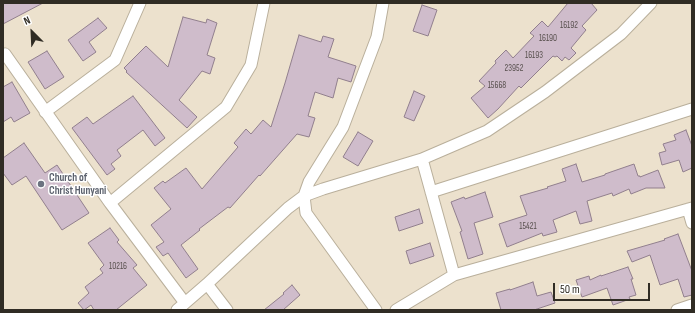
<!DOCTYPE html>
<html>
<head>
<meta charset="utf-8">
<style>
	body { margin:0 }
	#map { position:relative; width:695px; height:313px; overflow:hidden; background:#ece1cd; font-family:"Sofia Sans Condensed",sans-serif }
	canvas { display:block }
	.frame { position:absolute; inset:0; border:4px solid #302c24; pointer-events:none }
	.north { position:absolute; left:12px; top:12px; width:40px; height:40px; -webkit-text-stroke:3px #fff; paint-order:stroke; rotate:336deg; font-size:11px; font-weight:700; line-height:16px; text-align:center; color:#302c24 }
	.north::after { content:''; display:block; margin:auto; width:14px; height:18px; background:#302c24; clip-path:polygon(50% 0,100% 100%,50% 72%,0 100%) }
	.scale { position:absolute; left:553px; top:283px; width:97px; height:18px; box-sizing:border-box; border:2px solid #302c24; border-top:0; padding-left:5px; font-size:12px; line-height:14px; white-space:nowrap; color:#302c24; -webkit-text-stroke:3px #fff; paint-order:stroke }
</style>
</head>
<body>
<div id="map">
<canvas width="695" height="313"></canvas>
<div class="frame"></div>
<div class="north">N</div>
<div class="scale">50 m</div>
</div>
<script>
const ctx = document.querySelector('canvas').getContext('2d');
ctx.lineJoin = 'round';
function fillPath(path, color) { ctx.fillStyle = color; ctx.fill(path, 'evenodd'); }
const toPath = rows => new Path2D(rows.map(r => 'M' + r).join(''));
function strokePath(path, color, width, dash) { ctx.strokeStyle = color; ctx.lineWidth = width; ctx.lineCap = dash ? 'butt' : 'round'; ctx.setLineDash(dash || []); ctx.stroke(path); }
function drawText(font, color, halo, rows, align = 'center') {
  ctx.font = font + ' "Sofia Sans Condensed",sans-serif'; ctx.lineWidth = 3; ctx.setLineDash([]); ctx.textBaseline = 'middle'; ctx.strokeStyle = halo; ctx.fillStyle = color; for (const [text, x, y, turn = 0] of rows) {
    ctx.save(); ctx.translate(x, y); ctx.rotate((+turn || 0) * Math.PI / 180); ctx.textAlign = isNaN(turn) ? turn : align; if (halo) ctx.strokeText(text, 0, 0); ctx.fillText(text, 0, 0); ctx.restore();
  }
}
const building = toPath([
	[3,3,43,3,3,24,3,3],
	[568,3,591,3,597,10,582,26,586,30,571,48,576,53,569,60,565,57,562,61,557,56,555,57,553,56,521,88,519,86,498,109,488,118,471,98,485,86,479,81,496,63,495,61,506,50,513,58,534,36,530,33,542,21,548,27,568,3],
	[422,5,437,10,428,36,413,31,422,5],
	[183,17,206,23,207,19,217,23,207,55,215,58,210,74,202,71,179,100,197,117,187,128,126,72,127,71,124,68,146,46,168,67,183,17],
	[98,18,107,28,89,42,96,52,83,61,68,40,98,18],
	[299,35,321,42,323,36,334,39,328,57,356,66,351,82,338,78,333,98,315,92,308,116,315,118,309,137,297,134,260,176,259,175,230,208,228,207,199,229,200,230,181,245,198,269,186,278,168,253,163,256,156,247,164,242,151,225,171,209,154,188,163,181,165,183,186,168,202,189,238,147,234,143,246,129,251,134,263,120,271,127,285,83,299,35],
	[47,51,64,77,45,89,28,62,47,51],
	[12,82,30,113,14,122,11,117,3,122,3,87,12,82],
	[414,91,425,96,414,121,404,117,414,91],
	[133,96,165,138,155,146,143,130,117,150,121,156,111,164,115,169,107,175,72,128,87,117,93,124,133,96],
	[686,130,692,146,692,168,683,172,679,160,662,165,659,153,666,151,663,144,676,140,674,135,686,130],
	[358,132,373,141,358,166,343,157,358,132],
	[24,143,45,173,57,165,89,213,62,230,26,176,12,185,3,173,3,158,24,143],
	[576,164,582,182,605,175,605,174,634,164,638,176,640,176,640,177,658,170,665,188,646,188,631,194,629,189,613,196,612,193,587,201,592,221,580,224,576,211,553,220,557,232,543,236,542,233,507,247,499,224,527,215,520,196,548,188,547,187,566,181,562,169,576,164],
	[485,192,493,217,474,223,483,254,468,259,460,232,462,231,451,202,464,197,465,199,485,192],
	[419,209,423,223,399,231,395,217,419,209],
	[110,228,119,240,117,242,137,265,133,268,147,285,116,310,94,310,91,305,84,310,78,303,89,293,85,287,103,273,100,269,104,265,88,243,110,228],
	[678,234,692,271,692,295,684,297,678,279,660,285,650,255,632,262,627,251,665,240,664,239,678,234],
	[430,243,434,256,410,264,406,251,430,243],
	[628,267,633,279,631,279,636,295,629,297,630,299,613,305,607,288,582,297,576,280,589,276,590,280,601,275,601,276,628,267],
	[533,282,537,296,551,292,555,303,534,310,501,310,496,293,510,289,510,290,533,282],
	[292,285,300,295,283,310,264,310,284,294,283,293,292,285]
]);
const street = toPath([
	[3,55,5,54,110,203,185,303],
	[45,112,115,60,140,3],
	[422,159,454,275],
	[431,192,692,109],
	[110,203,226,107,251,65,264,3],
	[688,209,692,223],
	[207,284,227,310],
	[177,310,207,284,288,208,304,196,323,189,422,159,487,131,545,92,621,34,651,3],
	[376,310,306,213,304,196,309,182,343,127,377,37,383,3],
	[396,310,454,275,692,208],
	[677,310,692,305]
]);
const markers = [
	[41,184,4,"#6b7280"]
];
const numberNames = [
	["16192",569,26],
	["16190",548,39],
	["16193",534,56],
	["23952",514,69],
	["15668",497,86],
	["15421",528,227],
	["10216",118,267]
];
const worshipNames = [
	["Church of",49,178],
	["Christ Hunyani",49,191]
];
fillPath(building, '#cfbccb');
strokePath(building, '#917f8d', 1);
strokePath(street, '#b9af9b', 13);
strokePath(street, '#fff', 11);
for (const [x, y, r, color] of markers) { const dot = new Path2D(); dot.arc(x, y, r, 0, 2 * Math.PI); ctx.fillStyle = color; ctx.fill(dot); strokePath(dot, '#fff', 1.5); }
drawText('9px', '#58504e', null, numberNames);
drawText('bold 11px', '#5b616d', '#fff', worshipNames, 'left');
</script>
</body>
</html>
